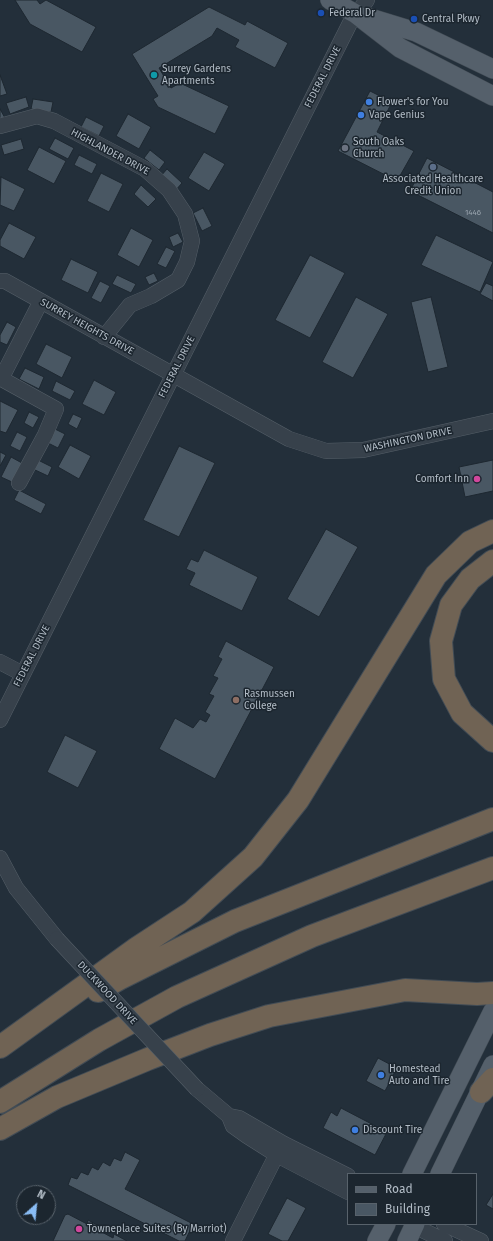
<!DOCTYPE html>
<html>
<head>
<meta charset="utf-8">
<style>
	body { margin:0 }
	#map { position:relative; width:493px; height:1241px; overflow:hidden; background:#232f3a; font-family:"Fira Sans",sans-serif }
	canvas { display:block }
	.legend { position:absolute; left:347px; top:1173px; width:130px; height:52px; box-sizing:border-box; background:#1c262f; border:1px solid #58626b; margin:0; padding:5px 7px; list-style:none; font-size:12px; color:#b2bcc6 }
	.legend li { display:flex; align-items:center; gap:8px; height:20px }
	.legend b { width:20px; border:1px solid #58626b }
	.north { position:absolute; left:16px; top:1185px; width:40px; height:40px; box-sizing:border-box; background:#1c262f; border:1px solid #58626b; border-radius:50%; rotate:27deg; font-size:11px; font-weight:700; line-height:16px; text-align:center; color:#b2bcc6 }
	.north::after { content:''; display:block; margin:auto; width:14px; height:18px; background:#89bcf4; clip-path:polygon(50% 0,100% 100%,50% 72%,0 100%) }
</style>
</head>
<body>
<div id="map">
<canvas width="493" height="1241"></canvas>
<ul class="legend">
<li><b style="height:5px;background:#55606b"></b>Road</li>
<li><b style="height:11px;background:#495763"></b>Building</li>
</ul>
<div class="north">N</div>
</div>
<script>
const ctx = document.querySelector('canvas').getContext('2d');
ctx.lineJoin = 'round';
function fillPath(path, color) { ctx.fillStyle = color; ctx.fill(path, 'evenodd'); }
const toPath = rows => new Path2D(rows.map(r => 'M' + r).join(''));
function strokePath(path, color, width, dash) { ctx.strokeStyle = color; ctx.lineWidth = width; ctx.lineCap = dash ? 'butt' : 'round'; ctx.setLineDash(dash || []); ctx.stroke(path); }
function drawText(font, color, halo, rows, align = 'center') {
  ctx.font = font + ' "Fira Sans",sans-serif'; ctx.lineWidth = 3; ctx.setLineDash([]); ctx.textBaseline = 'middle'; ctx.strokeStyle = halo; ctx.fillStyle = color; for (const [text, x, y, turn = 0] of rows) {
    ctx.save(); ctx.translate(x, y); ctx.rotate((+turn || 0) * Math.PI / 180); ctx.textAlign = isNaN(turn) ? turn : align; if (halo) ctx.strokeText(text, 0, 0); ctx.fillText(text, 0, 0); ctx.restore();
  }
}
const building = toPath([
	[15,0,37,0,40,4,46,0,96,27,82,52,30,24,15,0],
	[209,7,245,25,247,21,288,43,275,68,235,47,239,40,217,28,212,36,159,68,171,88,180,83,229,106,215,134,158,107,153,99,158,96,132,54,209,7],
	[0,75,7,94,0,96,0,75],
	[370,91,392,102,377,132,414,151,397,181,338,151,370,91],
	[26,97,29,107,10,114,6,103,26,97],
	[33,99,53,102,51,112,31,109,33,99],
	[0,109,5,118,0,120,0,109],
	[128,114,151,127,139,149,116,136,128,114],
	[86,117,104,126,99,136,81,127,86,117],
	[55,138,74,148,68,159,49,149,55,138],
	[21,139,24,149,4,155,1,145,21,139],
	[39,147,66,161,54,184,27,170,39,147],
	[150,150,165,162,159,170,144,158,150,150],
	[204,152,225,164,209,191,188,178,204,152],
	[79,155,97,164,92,174,74,165,79,155],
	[427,158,493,192,493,233,410,191,427,158],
	[167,169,182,183,175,191,160,177,167,169],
	[101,173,123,184,109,212,87,201,101,173],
	[1,177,25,189,14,211,0,205,1,177],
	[141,185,156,199,148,207,134,194,141,185],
	[203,208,212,226,202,231,193,213,203,208],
	[9,223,36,237,24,259,0,246,0,240,9,223],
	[131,228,153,240,139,267,117,255,131,228],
	[178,233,183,242,173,247,169,237,178,233],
	[436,235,493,262,480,292,421,265,436,235],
	[166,247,175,251,166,268,157,264,166,247],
	[310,255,345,273,310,338,275,320,310,255],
	[71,259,98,272,88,293,61,280,71,259],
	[154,273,158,281,149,285,145,277,154,273],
	[117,275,136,284,131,293,112,284,117,275],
	[100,281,110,286,101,303,91,298,100,281],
	[486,283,493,286,493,301,480,294,486,283],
	[356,297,388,314,353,378,322,362,356,297],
	[431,297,448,367,428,372,411,302,431,297],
	[7,322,16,327,7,345,0,342,0,335,7,322],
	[46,344,72,357,62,378,36,364,46,344],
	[25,368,44,377,39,389,19,379,25,368],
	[94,380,116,392,104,415,82,404,94,380],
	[56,381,75,391,70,400,52,391,56,381],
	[0,401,18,410,6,433,0,431,0,401],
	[29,412,39,417,33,428,24,423,29,412],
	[73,414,82,418,77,429,68,424,73,414],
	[55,429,65,434,58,448,48,443,55,429],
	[17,432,27,437,20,451,10,446,17,432],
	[70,445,91,456,79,479,58,467,70,445],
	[179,446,215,463,179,537,143,520,179,446],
	[0,452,6,455,0,466,0,452],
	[11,457,22,463,12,482,1,477,11,457],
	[38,460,52,467,48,476,33,469,38,460],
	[493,460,493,491,465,497,459,467,493,460],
	[19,490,46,504,41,514,14,500,19,490],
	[326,529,358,547,319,617,287,599,326,529],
	[204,550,258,577,242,611,189,585,195,573,186,569,191,559,198,562,204,550],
	[226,641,274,667,215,779,159,749,175,718,193,728,200,719,206,722,210,715,205,712,214,696,209,694,218,678,213,676,222,659,218,657,226,641],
	[65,735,97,751,78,788,47,772,65,735],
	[378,1058,397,1068,385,1091,366,1081,378,1058],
	[341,1108,387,1132,375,1155,323,1128,331,1112,337,1116,341,1108],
	[125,1152,140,1160,125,1189,193,1224,185,1241,179,1241,68,1185,71,1177,77,1179,81,1172,88,1175,92,1167,98,1170,103,1162,110,1166,114,1158,121,1161,125,1152],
	[493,1194,493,1209,486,1205,493,1194],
	[287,1198,306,1208,288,1241,282,1241,268,1234,287,1198],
	[68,1214,87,1224,88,1220,101,1227,100,1231,113,1238,114,1234,127,1241,53,1241,65,1215,68,1214]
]);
const minor = toPath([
	[0,126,37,116,54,121,145,169,169,190,185,214,192,241,187,262,178,280,151,296,130,305,104,337],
	[0,281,5,281,84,325,289,439,326,451,363,450,493,421],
	[0,378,56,409,45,435,19,483],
	[1,379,41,301],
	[0,662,23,674],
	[0,720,351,21,367,0],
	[0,858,16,888,57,939],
	[197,1089,229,1116,233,1126,247,1136,277,1155,348,1192],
	[229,1116,239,1118,284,1144,348,1176],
	[444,1224,481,1241],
	[414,1226,445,1241],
	[233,1241,280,1148]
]);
const major = toPath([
	[330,0,356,14,400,48,493,96],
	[367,17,416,32,493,69],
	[412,1174,493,1011],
	[440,1174,493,1065],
	[377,1241,386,1224],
	[407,1241,415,1224]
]);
const highway = toPath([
	[493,561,470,579,451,605,441,641,444,679,462,713,493,741],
	[98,991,119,979,235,921,493,819],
	[0,1047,137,948,192,912,253,857,298,800,436,575,470,542,493,531],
	[481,1092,493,1079],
	[0,1102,99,1040,177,997,312,936,493,868],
	[0,1129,57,1097,148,1059,210,1035,269,1016,405,990,477,994,493,993]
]);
const minorBridge = toPath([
	[57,939,197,1089]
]);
const markers = [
	[321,13,4,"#1a4fb4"],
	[414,19,4,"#1a4fb4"],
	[154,75,4,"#0f9aa8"],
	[369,102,4,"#3f7fe0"],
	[361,115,4,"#3f7fe0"],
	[345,148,4,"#6b7280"],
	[433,167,4,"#5c6f8a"],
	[477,479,4,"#d1479c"],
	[236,700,4,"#8d6e63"],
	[381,1075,4,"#3f7fe0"],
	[355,1130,4,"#3f7fe0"],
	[79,1229,4,"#d1479c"]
];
const numberNames = [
	["1446",473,213]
];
const poiNames = [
	["Federal Dr",329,13],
	["Central Pkwy",422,19],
	["Surrey Gardens",162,69],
	["Apartments",162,81],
	["Flower's for You",377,102],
	["Vape Genius",369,115],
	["South Oaks",353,142],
	["Church",353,154],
	["Associated Healthcare",433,179,"center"],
	["Credit Union",433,191,"center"],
	["Comfort Inn",469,479,"right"],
	["Rasmussen",244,694],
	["College",244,706],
	["Homestead",389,1069],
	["Auto and Tire",389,1081],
	["Discount Tire",363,1130],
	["Towneplace Suites (By Marriot)",87,1229]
];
const streetNames = [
	["FEDERAL DRIVE",323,77,-63],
	["HIGHLANDER DRIVE",110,152,28],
	["SURREY HEIGHTS DRIVE",87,327,29],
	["FEDERAL DRIVE",177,367,-63],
	["WASHINGTON DRIVE",408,440,-12],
	["FEDERAL DRIVE",32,656,-63],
	["DUCKWOOD DRIVE",107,993,47]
];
fillPath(building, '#495763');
strokePath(building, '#1e2831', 1);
strokePath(minor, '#555f68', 16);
strokePath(major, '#404a53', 20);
strokePath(highway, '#424c55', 24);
strokePath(minor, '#37414b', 15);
strokePath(major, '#55606b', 19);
strokePath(highway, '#706354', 22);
strokePath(minorBridge, '#555f68', 16, []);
strokePath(minorBridge, '#37414b', 15);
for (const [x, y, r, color] of markers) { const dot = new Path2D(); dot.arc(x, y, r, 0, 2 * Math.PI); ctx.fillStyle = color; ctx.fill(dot); strokePath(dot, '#1c262f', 1.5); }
drawText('8px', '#98a3ad', null, numberNames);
drawText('10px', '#b2bcc6', '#1c262f', poiNames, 'left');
drawText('10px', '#b2bcc6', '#1c262f', streetNames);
</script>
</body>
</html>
